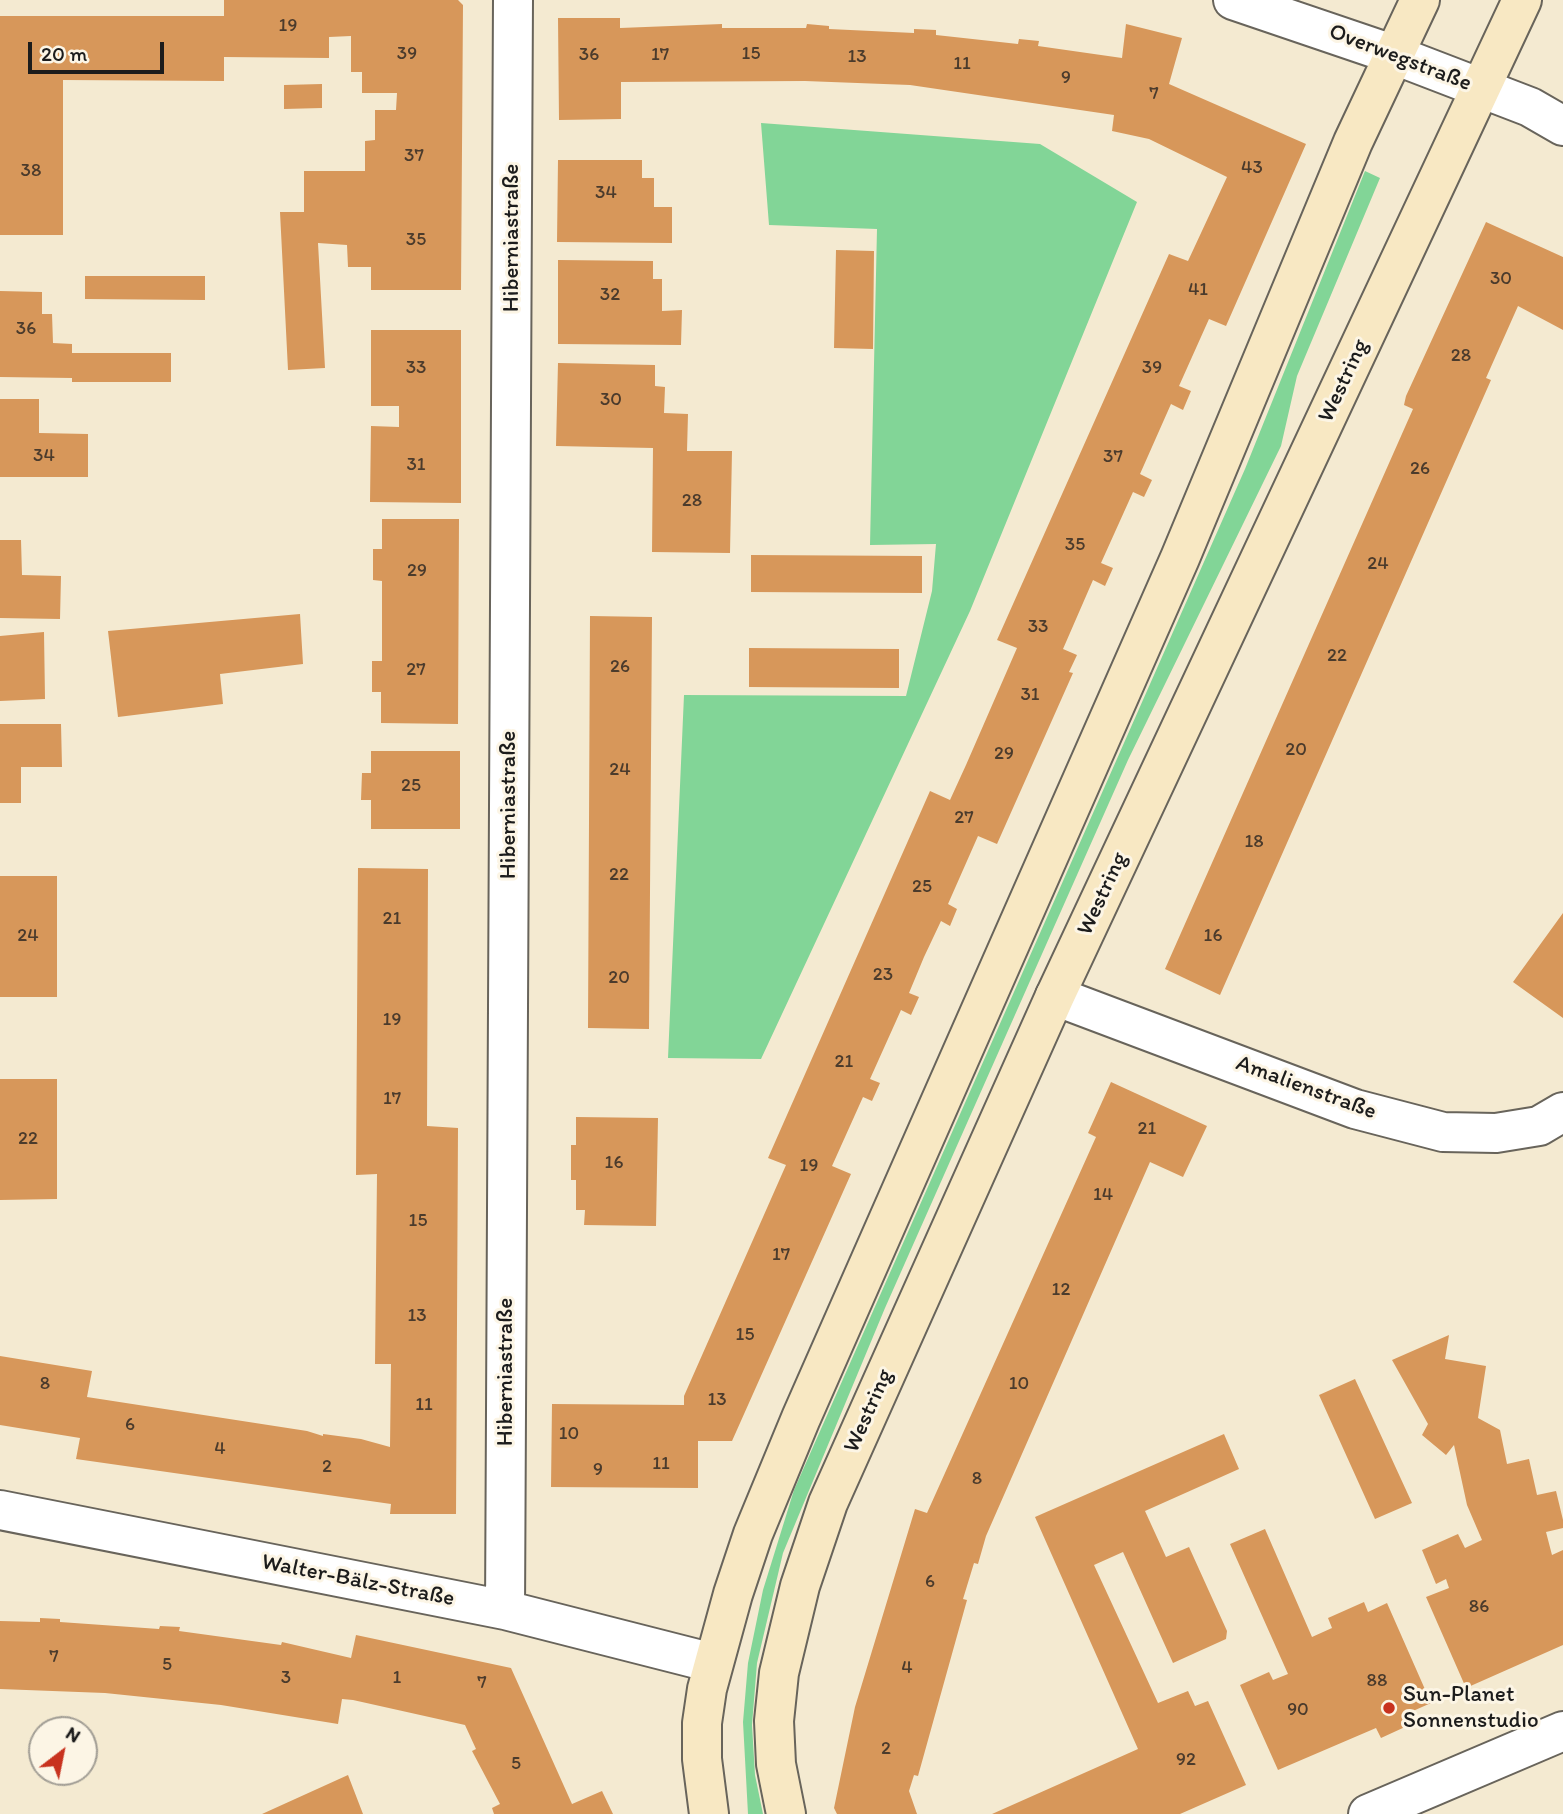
<!DOCTYPE html>
<html>
<head>
<meta charset="utf-8">
<style>
	body { margin:0 }
	#map { position:relative; width:1563px; height:1814px; overflow:hidden; background:#f4ead1; font-family:Itim,sans-serif }
	canvas { display:block }
	.north { position:absolute; left:28px; top:1716px; width:70px; height:70px; box-sizing:border-box; background:#fcf5e5; border:2px solid #a29e95; border-radius:50%; rotate:32deg; font-size:19px; font-weight:700; line-height:28px; text-align:center; color:#1c1c1c }
	.north::after { content:''; display:block; margin:auto; width:24px; height:32px; background:#c8321e; clip-path:polygon(50% 0,100% 100%,50% 72%,0 100%) }
	.scale { position:absolute; left:28px; top:42px; width:136px; height:32px; box-sizing:border-box; border:4px solid #1c1c1c; border-top:0; padding-left:9px; font-size:21px; line-height:24px; white-space:nowrap; color:#1c1c1c; -webkit-text-stroke:5px #fcf5e5; paint-order:stroke }
</style>
</head>
<body>
<div id="map">
<canvas width="1563" height="1814"></canvas>
<div class="north">N</div>
<div class="scale">20 m</div>
</div>
<script>
const ctx = document.querySelector('canvas').getContext('2d');
ctx.lineJoin = 'round';
function fillPath(path, color) { ctx.fillStyle = color; ctx.fill(path, 'evenodd'); }
const toPath = rows => new Path2D(rows.map(r => 'M' + r).join(''));
function strokePath(path, color, width, dash) { ctx.strokeStyle = color; ctx.lineWidth = width; ctx.lineCap = dash ? 'butt' : 'round'; ctx.setLineDash(dash || []); ctx.stroke(path); }
function drawText(font, color, halo, rows, align = 'center') {
  ctx.font = font + ' Itim,sans-serif'; ctx.lineWidth = 6; ctx.setLineDash([]); ctx.textBaseline = 'middle'; ctx.strokeStyle = halo; ctx.fillStyle = color; for (const [text, x, y, turn = 0] of rows) {
    ctx.save(); ctx.translate(x, y); ctx.rotate((+turn || 0) * Math.PI / 180); ctx.textAlign = isNaN(turn) ? turn : align; if (halo) ctx.strokeText(text, 0, 0); ctx.fillText(text, 0, 0); ctx.restore();
  }
}
const green = toPath([
	[761,123,1040,144,1137,202,970,611,761,1059,668,1058,684,695,906,696,932,591,936,544,870,545,877,229,769,225],
	[1365,171,1380,178,1297,376,1281,446,1128,760,885,1308,783,1553,757,1663,752,1725,755,1775,763,1814,748,1814,743,1722,748,1663,763,1590,794,1490,1245,469]
]);
const building = toPath([
	[224,0,458,0,463,5,461,290,371,290,371,267,348,267,347,245,318,243,325,368,288,370,280,212,304,212,304,171,365,171,365,141,375,140,375,110,396,110,397,93,362,93,362,72,351,72,351,36,329,37,329,58,224,57,224,81,63,80,63,235,0,235,0,16,224,16],
	[558,18,620,18,620,28,722,24,722,28,806,28,807,24,829,26,829,29,914,33,914,29,936,30,936,35,1018,44,1019,39,1039,41,1038,46,1122,58,1126,24,1182,38,1169,84,1306,144,1226,326,1209,319,1179,386,1191,391,1183,410,1171,404,1140,474,1152,480,1144,497,1133,492,1101,563,1113,568,1105,586,1093,580,1063,649,1077,655,1069,672,1073,673,997,844,978,836,948,904,957,909,950,926,941,921,924,957,909,993,919,997,911,1015,901,1010,870,1079,880,1083,872,1101,863,1097,832,1166,851,1174,732,1441,698,1441,698,1488,551,1487,552,1404,684,1405,684,1396,786,1165,768,1158,930,791,950,800,966,765,1017,648,997,640,1169,254,1188,261,1227,177,1149,139,1112,131,1114,115,910,85,805,81,621,82,621,119,559,120],
	[322,84,322,108,284,109,284,85],
	[558,160,642,160,642,178,654,178,654,207,672,207,672,243,557,242],
	[1486,222,1563,257,1563,330,1518,306,1486,378,1491,380,1220,995,1165,969,1413,409,1404,405,1406,396],
	[836,250,874,251,873,349,834,348],
	[558,260,653,261,653,279,662,279,662,311,682,310,681,345,558,344],
	[85,276,205,276,205,300,85,299],
	[0,291,42,292,42,314,52,314,53,343,72,344,72,353,171,353,171,382,72,382,72,378,0,377],
	[371,330,461,330,461,503,370,502,371,426,399,427,399,406,371,406],
	[558,363,655,365,655,386,665,387,664,413,688,414,687,451,732,451,730,553,652,552,653,448,556,446],
	[0,399,39,399,39,433,88,434,88,477,0,477],
	[382,519,459,519,458,724,381,723,381,692,372,692,372,661,382,661,382,581,373,580,373,549,382,549],
	[0,540,21,540,22,575,61,576,60,619,0,618],
	[751,555,922,556,922,593,751,592],
	[300,614,303,664,220,674,223,704,118,717,108,631],
	[590,616,652,617,649,1029,588,1028],
	[44,632,45,699,0,701,0,636],
	[749,648,899,649,899,688,749,687],
	[0,724,61,724,62,767,21,767,21,803,0,803],
	[371,751,460,751,460,829,371,829,371,800,361,800,362,773,371,773],
	[358,868,428,869,427,1126,458,1128,456,1514,390,1514,391,1504,76,1459,80,1438,0,1425,0,1356,92,1371,87,1397,307,1431,323,1436,323,1434,361,1439,390,1447,391,1364,375,1364,377,1174,356,1175],
	[0,876,57,876,57,997,0,997],
	[1563,913,1563,1018,1513,982],
	[0,1079,57,1079,57,1199,0,1200],
	[1111,1082,1207,1126,1183,1177,1150,1162,986,1536,978,1564,974,1563,963,1599,967,1600,918,1776,914,1775,909,1791,917,1814,837,1814,834,1808,855,1707,915,1509,927,1513,1096,1137,1088,1133],
	[576,1117,658,1118,656,1226,584,1225,585,1210,576,1210,576,1180,571,1180,571,1145,576,1145],
	[1449,1335,1445,1359,1486,1366,1478,1418,1500,1430,1507,1464,1529,1459,1537,1495,1556,1491,1563,1520,1563,1528,1546,1532,1552,1555,1563,1550,1563,1645,1466,1688,1426,1597,1449,1588,1446,1579,1436,1584,1422,1550,1458,1534,1465,1548,1482,1540,1467,1505,1454,1445,1446,1455,1422,1435,1428,1424,1392,1360],
	[1355,1379,1412,1503,1375,1519,1319,1395],
	[1224,1434,1239,1469,1145,1511,1166,1557,1189,1547,1227,1631,1226,1639,1173,1663,1123,1552,1094,1565,1158,1703,1188,1691,1195,1706,1208,1701,1246,1785,1180,1814,992,1814,1138,1749,1035,1517],
	[1265,1529,1312,1637,1332,1628,1328,1618,1364,1602,1368,1612,1387,1603,1431,1703,1413,1711,1418,1721,1381,1738,1376,1728,1278,1770,1240,1685,1269,1672,1273,1680,1288,1674,1230,1544],
	[40,1618,60,1619,60,1622,159,1629,160,1626,180,1627,179,1631,281,1645,282,1642,351,1658,356,1635,511,1668,572,1804,602,1791,613,1814,494,1814,492,1808,500,1804,472,1751,476,1749,465,1725,353,1700,342,1699,338,1724,221,1705,105,1693,0,1689,0,1621,40,1622],
	[348,1775,363,1814,262,1814]
]);
const minor = toPath([
	[1233,0,1392,54,1530,107,1563,126],
	[1055,996,1355,1109,1443,1132,1496,1133,1539,1126,1563,1112],
	[0,1510,505,1610,713,1663],
	[505,1610,513,0],
	[1368,1814,1563,1731]
]);
const secondary = toPath([
	[709,1814,702,1759,702,1723,707,1689,733,1594,753,1534,801,1418,1180,558,1353,142,1420,0],
	[786,1814,776,1764,774,1721,779,1673,800,1586,828,1503,1055,996,1522,0]
]);
const markers = [
	[1389,1708,7,"#c8321e"]
];
const numberNames = [
	["19",288,26],
	["39",407,54],
	["15",751,54],
	["36",589,55],
	["17",660,55],
	["13",857,57],
	["11",962,64],
	["9",1066,78],
	["7",1154,94],
	["37",414,156],
	["43",1252,168],
	["38",31,171],
	["34",606,193],
	["35",416,240],
	["30",1501,279],
	["41",1198,290],
	["32",610,295],
	["36",26,329],
	["28",1461,356],
	["33",416,368],
	["39",1152,368],
	["30",611,400],
	["34",44,456],
	["37",1113,457],
	["31",416,465],
	["26",1420,469],
	["28",692,501],
	["35",1075,545],
	["24",1378,564],
	["29",417,571],
	["33",1038,627],
	["22",1337,656],
	["26",620,667],
	["27",416,670],
	["31",1030,695],
	["20",1296,750],
	["29",1004,754],
	["24",620,770],
	["25",411,786],
	["27",964,818],
	["18",1254,842],
	["22",619,875],
	["25",922,887],
	["21",392,919],
	["24",28,936],
	["16",1213,936],
	["23",883,975],
	["20",619,978],
	["19",392,1020],
	["21",844,1062],
	["17",392,1099],
	["21",1147,1129],
	["22",28,1139],
	["16",614,1163],
	["19",809,1166],
	["14",1103,1195],
	["15",418,1221],
	["17",781,1255],
	["12",1061,1290],
	["13",417,1316],
	["15",745,1335],
	["8",45,1384],
	["10",1019,1384],
	["13",717,1400],
	["11",424,1405],
	["6",130,1425],
	["10",569,1434],
	["4",220,1449],
	["11",661,1464],
	["2",327,1467],
	["9",598,1470],
	["8",977,1479],
	["6",930,1582],
	["86",1479,1607],
	["7",54,1657],
	["5",167,1665],
	["4",907,1668],
	["3",286,1678],
	["1",397,1678],
	["88",1377,1681],
	["7",482,1683],
	["90",1298,1710],
	["2",886,1749],
	["92",1186,1760],
	["5",516,1764]
];
const streetNames = [
	["Overwegstraße",1400,58,21],
	["Hiberniastraße",512,238,-90],
	["Westring",1344,381,-65],
	["Hiberniastraße",509,805,-90],
	["Westring",1103,894,-65],
	["Amalienstraße",1306,1088,20],
	["Hiberniastraße",506,1372,-90],
	["Westring",869,1411,-66],
	["Walter-Bälz-Straße",358,1581,11]
];
const poiNames = [
	["Sun-Planet",1403,1695],
	["Sonnenstudio",1403,1721]
];
fillPath(green, '#82d597');
fillPath(building, '#d7975a');
strokePath(minor, '#68645b', 42);
strokePath(secondary, '#68645b', 42);
strokePath(minor, '#fff', 38);
strokePath(secondary, '#f8e8c3', 38);
for (const [x, y, r, color] of markers) { const dot = new Path2D(); dot.arc(x, y, r, 0, 2 * Math.PI); ctx.fillStyle = color; ctx.fill(dot); strokePath(dot, '#fcf5e5', 2.5); }
drawText('19px', '#4b3b2c', null, numberNames);
drawText('23px', '#1c1c1c', '#fcf5e5', streetNames);
drawText('23px', '#1c1c1c', '#fcf5e5', poiNames, 'left');
</script>
</body>
</html>
